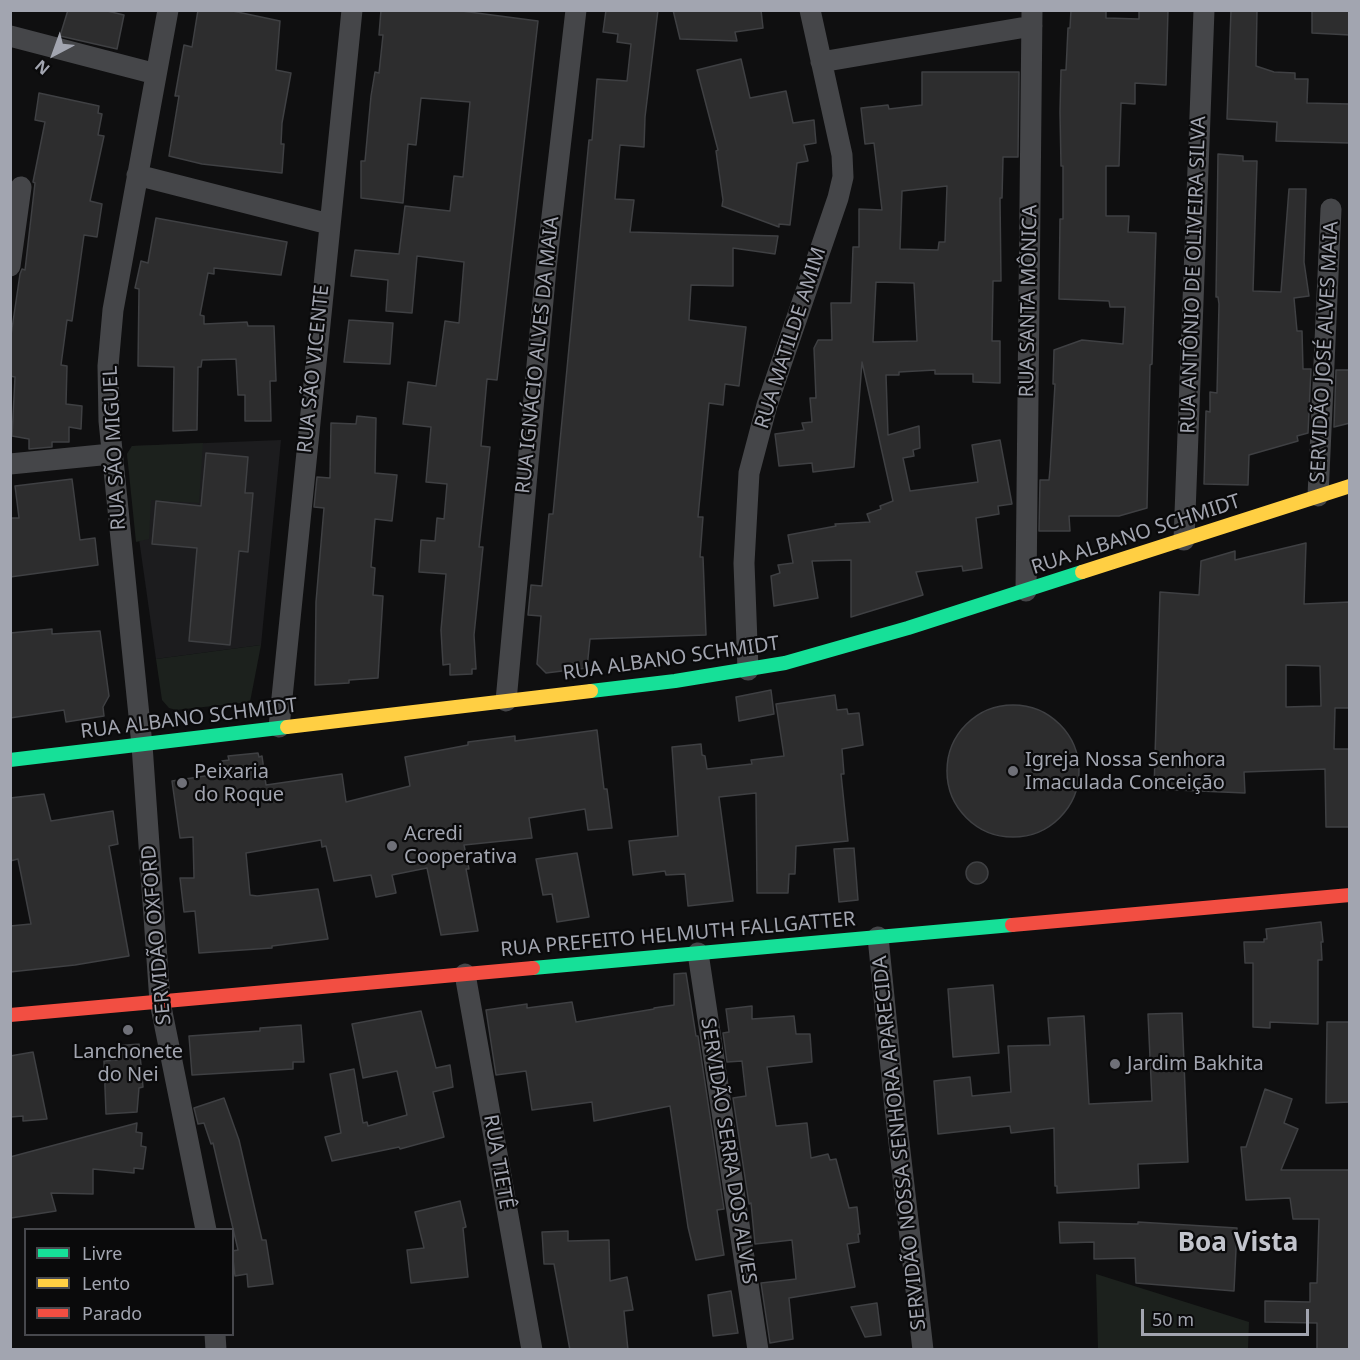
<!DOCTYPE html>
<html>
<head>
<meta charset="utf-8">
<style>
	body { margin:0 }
	#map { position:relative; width:1360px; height:1360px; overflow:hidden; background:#0f0f10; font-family:"Noto Sans",sans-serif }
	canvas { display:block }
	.frame { position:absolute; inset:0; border:12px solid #a2a5b0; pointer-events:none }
	.legend { position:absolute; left:24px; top:1228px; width:210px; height:108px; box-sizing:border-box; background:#0a0a0b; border:2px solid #47484d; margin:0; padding:8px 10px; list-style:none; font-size:18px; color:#a2a5b0 }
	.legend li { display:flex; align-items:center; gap:12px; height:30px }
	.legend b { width:30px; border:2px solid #47484d }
	.north { position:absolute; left:24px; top:24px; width:60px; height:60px; -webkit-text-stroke:4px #0a0a0b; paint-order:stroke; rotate:221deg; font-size:16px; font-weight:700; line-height:24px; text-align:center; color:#a2a5b0 }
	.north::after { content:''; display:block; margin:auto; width:21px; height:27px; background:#a2a5b0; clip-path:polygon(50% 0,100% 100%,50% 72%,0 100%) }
	.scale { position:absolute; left:1141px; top:1309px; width:168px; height:27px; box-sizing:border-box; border:3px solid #a2a5b0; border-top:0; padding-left:8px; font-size:18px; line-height:21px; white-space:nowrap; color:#a2a5b0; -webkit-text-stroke:4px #0a0a0b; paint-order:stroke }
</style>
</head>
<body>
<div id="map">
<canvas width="1360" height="1360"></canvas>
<div class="frame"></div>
<ul class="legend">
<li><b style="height:8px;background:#16e098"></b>Livre</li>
<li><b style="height:8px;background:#ffcf43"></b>Lento</li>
<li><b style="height:8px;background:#f24e42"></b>Parado</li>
</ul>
<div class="north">N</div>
<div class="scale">50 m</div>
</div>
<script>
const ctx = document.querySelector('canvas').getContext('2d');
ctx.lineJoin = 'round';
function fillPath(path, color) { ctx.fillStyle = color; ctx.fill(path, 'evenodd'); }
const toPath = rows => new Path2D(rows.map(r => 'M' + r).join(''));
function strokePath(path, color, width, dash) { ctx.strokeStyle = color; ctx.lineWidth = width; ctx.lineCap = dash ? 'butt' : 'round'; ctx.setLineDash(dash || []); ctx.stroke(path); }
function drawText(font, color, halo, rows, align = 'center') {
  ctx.font = font + ' "Noto Sans",sans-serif'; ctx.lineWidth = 4.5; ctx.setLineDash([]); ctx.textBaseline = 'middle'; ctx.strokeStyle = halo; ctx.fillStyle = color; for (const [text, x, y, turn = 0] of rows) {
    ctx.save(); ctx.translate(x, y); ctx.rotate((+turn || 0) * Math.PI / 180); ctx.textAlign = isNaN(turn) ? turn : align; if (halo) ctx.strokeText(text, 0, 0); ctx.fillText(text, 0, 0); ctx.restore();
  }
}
const built = toPath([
	[281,440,261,645,156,659,127,454,132,446]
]);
const green = toPath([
	[203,443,199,503,151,500,149,539,136,542,127,454,132,446],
	[261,645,250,702,176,710,169,708,162,700,156,659],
	[1096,1274,1249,1322,1248,1349,1098,1349]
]);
const building = toPath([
	[68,10,103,10,124,15,117,49,60,36,68,10],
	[198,10,228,10,280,21,276,70,291,73,282,123,281,144,284,144,282,173,202,164,169,156,179,96,175,96,184,45,192,47,198,10],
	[381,10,454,10,538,21,497,380,487,379,481,446,490,447,479,547,483,547,474,635,476,669,472,669,472,674,450,675,450,664,443,665,441,630,446,574,419,572,421,540,435,541,437,518,444,519,447,484,426,482,431,427,403,424,408,382,436,386,445,321,459,323,464,262,417,256,412,313,386,311,388,280,351,276,355,250,399,254,405,206,450,211,454,176,463,177,470,102,421,98,416,145,408,144,403,203,361,198,361,161,365,161,371,96,375,72,379,73,383,35,379,35,381,10],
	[606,10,658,10,645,117,644,147,620,145,615,199,634,200,630,232,778,236,775,254,733,248,733,286,691,285,689,320,746,327,739,386,725,384,723,405,709,403,698,517,703,517,700,557,703,557,706,635,590,639,587,668,546,673,537,664,541,616,528,615,531,585,542,586,549,514,553,514,589,140,592,140,597,79,627,81,631,44,617,42,618,34,603,32,606,10],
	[673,10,761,10,763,28,735,32,737,41,680,39,673,10],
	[1071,10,1106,10,1106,18,1139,19,1139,10,1168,10,1166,85,1135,83,1135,104,1121,103,1119,166,1106,166,1106,216,1129,216,1128,232,1156,233,1152,364,1150,365,1147,508,1119,516,1069,516,1070,531,1039,531,1040,480,1049,480,1050,469,1055,384,1053,384,1054,350,1082,340,1123,344,1125,307,1110,307,1109,301,1059,299,1060,219,1063,219,1063,166,1061,166,1060,112,1061,70,1066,70,1068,28,1070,28,1071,10],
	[1231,10,1257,10,1256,66,1274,72,1295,73,1295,79,1308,79,1307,103,1350,104,1350,143,1276,141,1277,122,1227,119,1231,10],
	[1312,10,1350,10,1350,35,1312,33,1312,10],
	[741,59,750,98,786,91,793,123,814,120,816,143,804,145,808,161,797,163,790,225,779,224,779,227,722,206,723,200,716,151,718,150,697,70,741,59],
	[922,72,1019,72,1018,157,1003,157,1002,198,1000,198,1001,281,993,281,992,341,1000,341,1000,383,973,382,973,374,935,374,935,370,899,372,899,375,886,375,888,435,919,426,920,448,913,450,914,456,903,458,910,491,978,482,972,445,1000,440,1012,504,998,506,999,514,976,518,982,568,963,571,962,566,916,572,923,595,851,617,851,560,812,561,818,598,774,606,771,576,780,573,778,565,793,563,788,535,836,526,835,524,870,522,867,514,881,509,880,506,893,501,862,362,854,467,813,472,812,463,779,466,775,434,804,430,802,423,812,422,810,398,816,398,814,348,818,340,832,340,831,303,851,303,853,247,859,247,859,209,882,210,874,143,865,144,861,108,888,105,889,109,922,105,922,72],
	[947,186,945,242,939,242,938,250,900,249,902,191,947,186],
	[876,282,914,283,917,341,873,342,876,282],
	[39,93,99,106,98,113,102,114,98,135,104,136,90,201,102,204,97,237,84,235,72,321,67,320,61,365,67,366,66,404,82,406,81,429,69,427,69,442,52,442,52,447,29,449,29,439,12,436,15,377,10,376,10,342,20,274,22,269,25,270,35,183,33,182,45,122,35,120,39,93],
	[1218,154,1243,156,1243,161,1257,161,1253,291,1281,292,1289,189,1306,189,1304,262,1309,296,1294,298,1297,331,1302,331,1303,369,1311,369,1308,433,1297,436,1298,441,1249,455,1248,485,1204,484,1206,411,1210,412,1210,392,1217,393,1219,304,1218,297,1216,297,1218,154],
	[156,218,287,242,281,275,214,268,214,274,208,273,200,315,204,316,204,324,247,322,248,326,274,326,276,381,270,381,271,421,245,421,245,395,238,395,236,359,202,360,201,367,198,367,197,430,173,431,174,367,138,366,139,289,135,288,141,261,148,263,156,218],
	[349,320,393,323,390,364,344,362,349,320],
	[1336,370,1350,370,1350,423,1334,427,1336,370],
	[357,416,376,418,375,473,397,475,392,521,375,519,371,567,375,568,373,595,383,596,378,678,349,680,349,683,315,685,316,602,324,508,314,507,317,477,330,478,331,423,356,424,357,416],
	[206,453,248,457,245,493,253,493,248,552,239,551,230,645,189,641,197,548,152,544,156,501,201,506,206,453],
	[72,479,80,540,95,538,98,565,10,577,10,518,19,518,15,486,72,479],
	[1306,543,1304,604,1350,602,1350,708,1335,708,1334,749,1350,749,1350,827,1326,827,1325,769,1244,772,1245,793,1154,789,1160,592,1199,595,1201,561,1235,551,1235,560,1306,543],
	[1286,665,1320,666,1321,706,1286,707,1286,665],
	[52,629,52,634,100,631,109,696,103,707,104,716,66,722,64,710,10,718,10,633,52,629],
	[771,690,774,714,739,721,736,697,771,690],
	[835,695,837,710,847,709,848,714,859,713,863,745,842,749,844,774,841,774,848,841,796,846,795,874,789,874,788,893,757,893,756,793,719,797,733,901,688,906,685,874,666,875,665,871,633,875,629,841,678,836,672,747,701,744,702,755,705,756,707,769,752,764,751,760,784,756,776,704,835,695],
	'947 771a66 66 0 1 1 132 0a66 66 0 1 1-132 0Z',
	[597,730,604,789,607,789,612,828,588,830,585,809,529,818,532,838,464,845,469,869,466,869,478,931,441,935,427,868,392,875,396,893,376,897,371,875,334,881,326,846,322,847,321,840,246,853,250,895,257,896,318,889,328,939,272,946,272,948,199,953,195,911,184,912,180,878,194,878,193,837,180,838,172,781,225,773,222,761,229,760,228,756,258,753,259,757,262,756,266,785,342,774,346,802,410,786,405,757,468,745,468,742,515,736,515,741,597,730],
	[44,794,51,821,113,811,118,844,109,846,129,956,75,965,10,972,10,926,31,924,18,859,10,861,10,798,44,794],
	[854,848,858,900,839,902,834,849,854,848],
	[577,853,589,917,557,922,552,894,543,895,536,859,577,853],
	'966 873a11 11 0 1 1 22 0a11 11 0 1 1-22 0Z',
	[1321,922,1323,942,1321,942,1322,960,1318,960,1318,1024,1270,1022,1270,1028,1253,1027,1253,963,1245,963,1244,942,1264,942,1264,939,1267,939,1266,929,1321,922],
	[686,973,696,1036,698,1036,724,1209,717,1210,724,1255,696,1260,688,1227,670,1106,594,1121,592,1102,532,1110,526,1071,496,1075,486,1010,527,1004,527,1008,572,1002,576,1022,654,1009,654,1008,674,1005,674,974,686,973],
	[993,985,999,1053,953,1057,948,989,993,985],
	[752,1006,752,1019,794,1016,796,1034,810,1034,812,1062,767,1067,776,1126,807,1123,811,1158,828,1154,830,1160,836,1159,849,1208,857,1207,860,1234,858,1234,859,1242,847,1244,855,1287,789,1298,793,1339,770,1343,761,1283,796,1279,792,1240,755,1244,751,1203,749,1204,733,1098,746,1096,742,1061,727,1062,723,1033,729,1032,726,1009,752,1006],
	[421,1011,436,1068,450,1065,453,1087,433,1092,444,1137,400,1149,399,1147,332,1161,325,1137,341,1133,330,1074,354,1069,363,1123,367,1122,368,1126,407,1115,397,1071,363,1078,352,1024,421,1011],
	[1182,1013,1188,1162,1138,1164,1139,1188,1057,1193,1057,1186,1055,1186,1054,1128,1011,1133,1010,1126,938,1134,934,1081,970,1077,972,1096,1011,1092,1008,1046,1050,1045,1048,1018,1084,1016,1089,1104,1152,1101,1148,1014,1182,1013],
	[1327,1022,1350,1022,1350,1102,1326,1103,1327,1022],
	[301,1025,304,1062,293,1062,293,1069,192,1075,189,1036,260,1031,260,1028,301,1025],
	[139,1044,143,1087,139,1088,137,1112,106,1114,104,1061,117,1060,116,1046,139,1044],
	[33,1052,47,1119,23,1121,23,1116,10,1117,10,1056,33,1052],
	[1265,1089,1292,1099,1284,1123,1298,1129,1281,1170,1350,1170,1350,1350,1317,1350,1317,1323,1265,1322,1265,1301,1310,1302,1310,1283,1317,1283,1319,1219,1293,1219,1290,1198,1246,1200,1241,1147,1246,1147,1265,1089],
	[224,1098,239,1140,262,1240,266,1240,273,1284,248,1287,247,1274,235,1276,232,1251,238,1250,213,1143,211,1144,204,1123,198,1124,194,1108,224,1098],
	[137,1123,136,1132,142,1133,141,1146,146,1147,143,1169,134,1168,134,1173,93,1169,93,1194,51,1193,56,1211,11,1218,10,1157,137,1123],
	[460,1201,466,1227,463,1228,468,1277,411,1283,407,1250,424,1248,415,1212,460,1201],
	[1059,1222,1138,1224,1138,1222,1237,1228,1234,1291,1136,1283,1135,1258,1094,1259,1094,1242,1060,1243,1059,1222],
	[568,1231,568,1241,609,1240,610,1281,627,1277,633,1310,624,1311,628,1350,570,1350,554,1264,544,1264,542,1232,568,1231],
	[731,1291,738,1333,713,1336,708,1295,731,1291],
	[877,1303,881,1335,865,1337,851,1307,877,1303]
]);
const street = toPath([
	[168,10,113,310,108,366,109,421,142,745,160,1002,206,1230],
	[10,36,156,74],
	[821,62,1032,26],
	[137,175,329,224],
	[10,266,21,187],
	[10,464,111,454],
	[1318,496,1331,209],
	[1184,540,1204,10],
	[1026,591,1032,10],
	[748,670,744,563,749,473,767,405,838,198,843,177,842,155,810,10],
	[506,701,546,268,576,10],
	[279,727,352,10],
	[878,937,895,1108,923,1350],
	[698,953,758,1350],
	[465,974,532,1350],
	[215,1334,216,1350]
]);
const fast = toPath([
	[591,691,675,681,785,663,908,628,1082,572],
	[10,760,287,727],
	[533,968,1012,925]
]);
const slow = toPath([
	[1082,572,1350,486],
	[287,727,591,691]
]);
const jam = toPath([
	[1012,925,1350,895],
	[10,1015,533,968]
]);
const markers = [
	[1013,771,6,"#6f7078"],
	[182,783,6,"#6f7078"],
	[392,846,6,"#6f7078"],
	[128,1030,6,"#6f7078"],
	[1115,1064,6,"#6f7078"]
];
const streetNames = [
	["RUA ANTÔNIO DE OLIVEIRA SILVA",1194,275,-88],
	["RUA SANTA MÔNICA",1029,301,-89],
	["RUA MATILDE AMIM",791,338,-72],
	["SERVIDÃO JOSÉ ALVES MAIA",1325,352,-87],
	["RUA IGNÁCIO ALVES DA MAIA",538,355,-84],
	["RUA SÃO VICENTE",314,369,-84],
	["RUA SÃO MIGUEL",115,448,-93],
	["RUA ALBANO SCHMIDT",1136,535,-18],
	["RUA ALBANO SCHMIDT",671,659,-8],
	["RUA ALBANO SCHMIDT",189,719,-7],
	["SERVIDÃO OXFORD",157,935,-95],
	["RUA PREFEITO HELMUTH FALLGATTER",678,935,-5],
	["SERVIDÃO NOSSA SENHORA APARECIDA",900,1143,-96],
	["SERVIDÃO SERRA DOS ALVES",728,1151,81],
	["RUA TIETÊ",498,1162,80]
];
const poiNames = [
	["Igreja Nossa Senhora",1025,760],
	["Imaculada Conceição",1025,783],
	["Peixaria",194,772],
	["do Roque",194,795],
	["Acredi",404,834],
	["Cooperativa",404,857],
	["Lanchonete",128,1052,"center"],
	["do Nei",128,1075,"center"],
	["Jardim Bakhita",1127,1064]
];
const districtNames = [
	["Boa Vista",1238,1244]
];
fillPath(built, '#1c1c1e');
fillPath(green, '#1c211d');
fillPath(building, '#2d2d2e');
strokePath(building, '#3f4043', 1.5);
strokePath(street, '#454649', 21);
strokePath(fast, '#16e098', 14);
strokePath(slow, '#ffcf43', 14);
strokePath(jam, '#f24e42', 14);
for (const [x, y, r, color] of markers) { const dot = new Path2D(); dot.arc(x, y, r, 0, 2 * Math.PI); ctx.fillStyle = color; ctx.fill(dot); strokePath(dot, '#0a0a0b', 2); }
drawText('20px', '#a2a5b0', '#0a0a0b', streetNames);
drawText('20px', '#a2a5b0', '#0a0a0b', poiNames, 'left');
drawText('bold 26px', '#c2c4cc', '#0a0a0b', districtNames);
</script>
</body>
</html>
